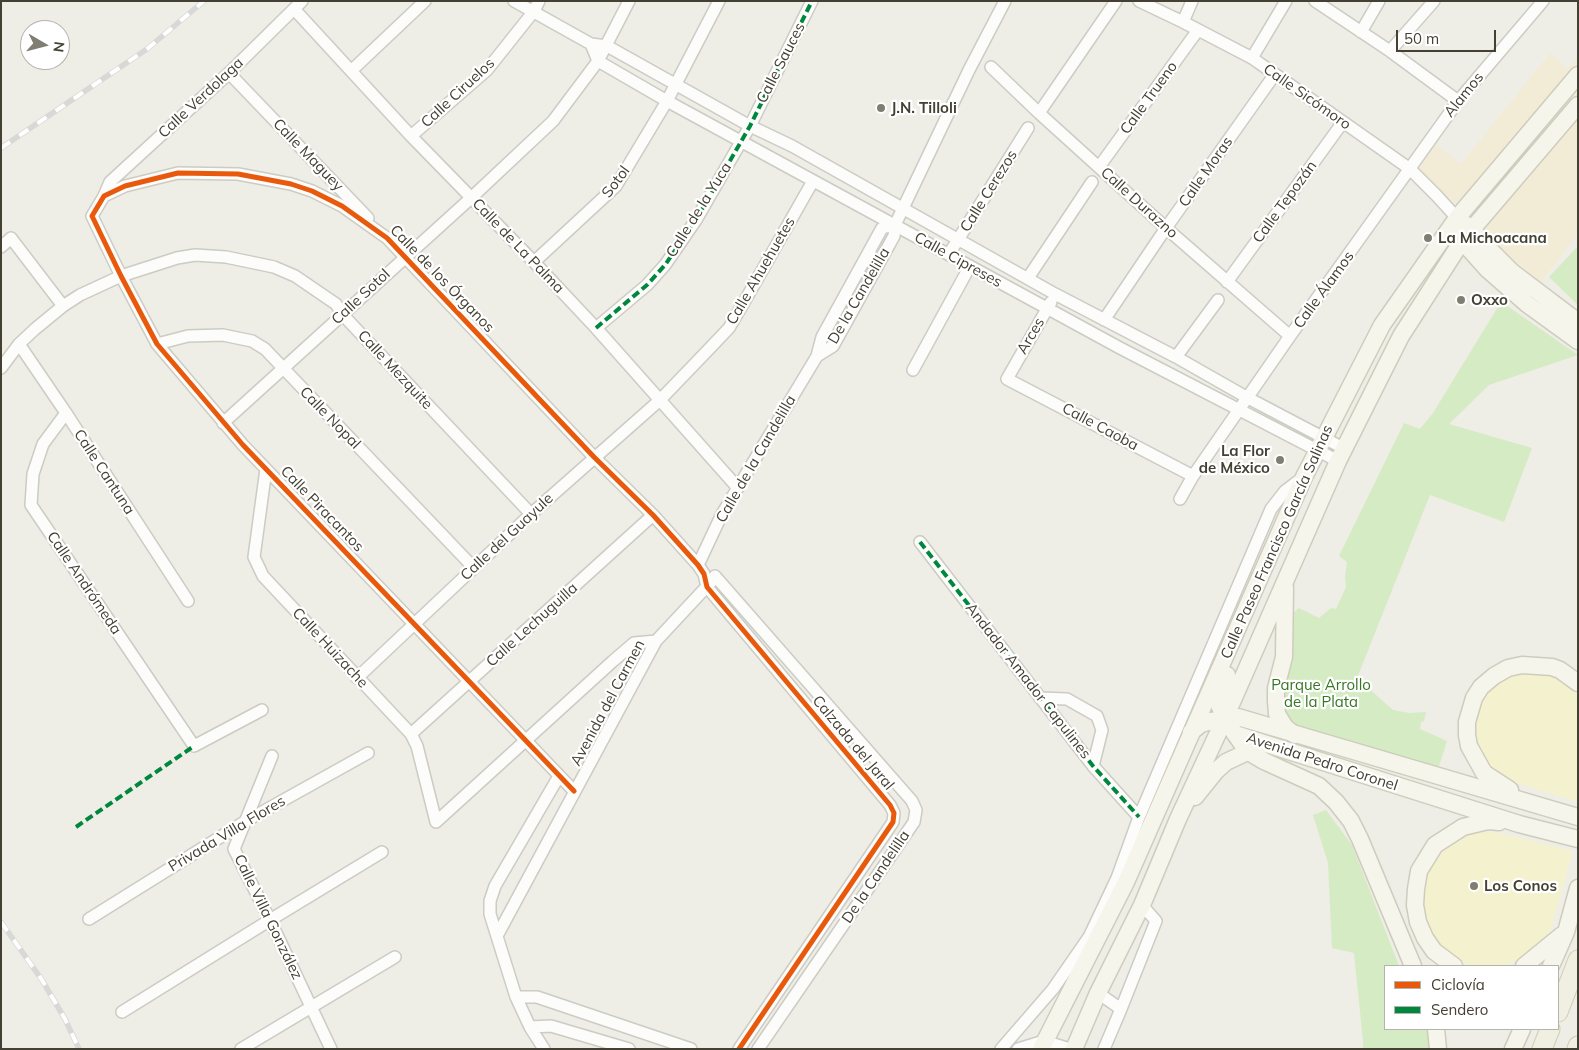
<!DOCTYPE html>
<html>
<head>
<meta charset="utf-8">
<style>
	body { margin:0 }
	#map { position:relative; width:1579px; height:1050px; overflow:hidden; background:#eeede6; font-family:Mulish,sans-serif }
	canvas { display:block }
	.frame { position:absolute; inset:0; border:2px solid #444033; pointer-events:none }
	.legend { position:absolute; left:1384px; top:965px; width:175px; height:65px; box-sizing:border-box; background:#fff; border:1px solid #b4b3ad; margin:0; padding:6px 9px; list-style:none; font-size:15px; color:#444033 }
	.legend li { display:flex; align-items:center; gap:10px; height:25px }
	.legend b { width:25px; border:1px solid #b4b3ad }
	.north { position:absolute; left:20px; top:20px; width:50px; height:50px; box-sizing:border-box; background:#fff; border:1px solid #b4b3ad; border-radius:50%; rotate:98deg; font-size:14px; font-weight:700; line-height:20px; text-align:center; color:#444033 }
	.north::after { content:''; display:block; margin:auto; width:18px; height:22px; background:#807d72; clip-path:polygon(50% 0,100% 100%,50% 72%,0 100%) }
	.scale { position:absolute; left:1396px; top:30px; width:100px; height:22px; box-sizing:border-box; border:2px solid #444033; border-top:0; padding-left:6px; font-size:15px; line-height:18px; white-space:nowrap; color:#444033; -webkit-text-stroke:4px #fff; paint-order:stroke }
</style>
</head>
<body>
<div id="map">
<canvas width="1579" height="1050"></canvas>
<div class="frame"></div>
<ul class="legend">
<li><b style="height:6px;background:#e8590c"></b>Ciclovía</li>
<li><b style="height:6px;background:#00873e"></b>Sendero</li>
</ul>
<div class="north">N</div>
<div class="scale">50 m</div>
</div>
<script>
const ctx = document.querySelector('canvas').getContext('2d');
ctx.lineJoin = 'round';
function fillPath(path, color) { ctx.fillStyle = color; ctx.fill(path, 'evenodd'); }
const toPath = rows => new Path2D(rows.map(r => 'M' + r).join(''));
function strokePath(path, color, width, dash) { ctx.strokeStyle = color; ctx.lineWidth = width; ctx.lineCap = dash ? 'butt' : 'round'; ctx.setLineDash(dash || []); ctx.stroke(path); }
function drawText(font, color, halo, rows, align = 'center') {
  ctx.font = font + ' Mulish,sans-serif'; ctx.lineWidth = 4.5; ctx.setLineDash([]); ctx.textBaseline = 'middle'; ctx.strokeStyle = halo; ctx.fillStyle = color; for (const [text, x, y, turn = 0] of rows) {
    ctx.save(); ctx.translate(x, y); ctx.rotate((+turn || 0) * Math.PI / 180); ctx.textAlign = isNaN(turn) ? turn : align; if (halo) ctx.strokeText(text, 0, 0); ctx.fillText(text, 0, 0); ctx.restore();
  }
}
const commercial = toPath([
	[1550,53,1567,69,1578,57,1578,234,1535,290,1449,198,1410,169,1430,140,1461,164]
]);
const green = toPath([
	[1578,246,1578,305,1549,277],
	[1504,297,1503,303,1578,355,1489,385,1449,424,1532,448,1504,522,1430,495,1357,678,1393,710,1409,713,1426,712,1424,721,1421,722,1420,729,1447,741,1438,769,1298,729,1285,717,1281,701,1292,614,1299,608,1319,618,1331,608,1336,609,1346,587,1345,576,1347,562,1339,556,1404,423,1420,429,1433,413],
	[1326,810,1352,845,1399,966,1385,966,1385,1029,1431,1029,1433,1049,1363,1049,1363,1041,1354,953,1332,948,1328,863,1313,815]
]);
const sand = toPath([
	[1539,671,1557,676,1573,687,1578,693,1578,802,1510,781,1494,770,1482,755,1476,737,1477,717,1482,702,1492,688,1505,678,1520,672],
	[1495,832,1573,851,1551,929,1537,948,1519,961,1502,966,1473,966,1452,957,1435,942,1425,921,1421,898,1426,876,1437,855,1454,841,1474,833]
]);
const street = toPath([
	[514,1,591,44,607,46,750,126,792,146,1055,294,1176,357,1248,398,1345,449],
	[1139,1,1183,22,1252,58,1410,169,1437,196,1457,218],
	[1315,1,1390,51,1458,101],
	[294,9,411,136,534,262,596,328,738,488],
	[1183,22,1192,1],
	[1361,32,1379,1],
	[591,44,598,61,667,101,1120,348,1338,461],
	[1390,51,1434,1],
	[1252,58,1286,1],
	[991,67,1039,113,1166,228,1290,336],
	[351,71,425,1],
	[229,73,368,218],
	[1039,113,1116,1],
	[411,136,487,70,534,11,539,1],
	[1099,167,1198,30],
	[104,196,110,182,229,73,302,1],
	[1,247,11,238,63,306],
	[949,254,1028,128],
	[534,262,616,186,667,101,719,1],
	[1028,278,1092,182],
	[1227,282,1343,122],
	[1051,302,1007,379,1193,476],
	[1104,320,1166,228,1275,74],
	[596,328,647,285,665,265,696,220,750,126,812,1],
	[19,344,66,413,188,601],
	[157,344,188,336,223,335,252,341,265,349,474,568],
	[817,356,833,346,894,236,895,225,969,70,1005,1],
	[1176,357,1218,300],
	[1,368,19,344,35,329,63,306,80,295,121,276,177,258,195,255,226,257,274,267,295,276,336,304,342,314,531,514],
	[913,370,970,266],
	[66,413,43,444,33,474,31,505,194,746,262,710],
	[223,423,471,198,553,121,598,61,629,1],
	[266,469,254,557,263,576,411,734,417,746,436,822,613,661,634,643,656,641],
	[1180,499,1193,476,1290,336,1458,101,1543,1],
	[920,542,1093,766,1139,817],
	[698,565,722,514,817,356,822,337,882,228,895,225],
	[715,576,912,801,916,810,914,822,758,1049],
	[357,678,531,514,660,400,710,348,729,328,743,304,813,181],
	[1040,698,1067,699,1097,716,1102,730,1093,766],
	[411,734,653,515],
	[272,756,234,849,270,920,331,1049],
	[574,791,243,445,157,344,121,276,92,216,104,196,125,186,178,173,238,174,291,184,312,191,342,206,387,238,594,457,653,515,698,565,704,574,707,587,890,805,894,813,893,822,739,1049],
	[89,919,246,821,368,753],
	[497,936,656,641,711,582],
	[1098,993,1121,1009,1104,1049],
	[516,997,537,997,691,1049],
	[1121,1009,1156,921,1142,905],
	[122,1012,270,920,382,852],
	[530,1027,551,1026,629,1049],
	[241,1049,395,957],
	[544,1049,530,1027,516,997,490,914,490,901,495,886,559,776],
	[1001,1049,1053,989,1089,937,1117,878,1139,817,1271,509,1285,491,1302,478],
	[1018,1049,1044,1041,1070,1049]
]);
const secondary = toPath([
	[1465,224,1472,229,1486,246,1512,272,1578,322],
	[1460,232,1462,241,1487,269,1527,304,1578,341],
	[1285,587,1284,657,1276,688,1276,701,1277,714,1285,727,1295,735],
	[1227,675,1220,694,1219,705,1225,718,1235,734,1519,824,1578,839],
	[1191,732,1201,724,1211,721,1238,717,1578,817],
	[1235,734,1247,751,1264,761,1319,786,1336,802,1351,821,1360,839,1413,966],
	[1510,790,1484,773,1469,746,1467,735,1467,722,1474,698,1481,687,1494,676,1508,668,1522,665,1552,667,1560,670,1578,683],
	[1195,797,1216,771,1226,762,1256,748],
	[1454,966,1434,951,1425,938,1418,922,1415,905,1416,889,1419,871,1435,845,1463,827,1488,821,1499,822],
	[1524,966,1562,935],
	[1551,966,1566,932,1578,888],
	[1436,1029,1438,1049],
	[1041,1049,1126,882,1304,477,1382,325,1457,218,1578,75],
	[1074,1049,1098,993,1142,905,1178,819,1225,718,1338,461,1401,336,1462,241,1578,105],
	[1513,1049,1522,1029]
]);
const primary = toPath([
	[1558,1012,1578,960],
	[1542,1049,1550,1029],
	[1577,1049,1578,1046]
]);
const rail = toPath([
	[1,148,147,49,204,1],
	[1,922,42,980,65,1019,79,1049]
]);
const quiet = toPath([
	[596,328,647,285,665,265,696,220,750,126,812,1],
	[920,542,1093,766,1139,817],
	[76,827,194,746]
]);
const cycleway = toPath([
	[574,791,243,445,157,344,121,276,92,216,104,196,125,186,178,173,238,174,291,184,312,191,342,206,387,238,594,457,653,515,698,565,704,574,707,587,890,805,894,813,893,822,739,1049]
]);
const markers = [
	[881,108,5,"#807d72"],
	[1428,238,5,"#807d72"],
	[1461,300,5,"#807d72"],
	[1280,460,5,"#807d72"],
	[1474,886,5,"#807d72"]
];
const streetNames = [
	["Calle Sauces",781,63,-63],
	["Calle Ciruelos",458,93,-43],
	["Alamos",1464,95,-51],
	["Calle Sicómoro",1307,97,35],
	["Calle Verdolaga",201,98,-43],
	["Calle Trueno",1149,98,-54],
	["Calle Maguey",308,155,46],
	["Calle Moras",1206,172,-55],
	["Sotol",616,182,-53],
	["Calle Cerezos",989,191,-58],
	["Calle Tepozán",1285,202,-54],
	["Calle Durazno",1139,203,42],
	["Calle de la Yuca",699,210,-58],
	["Calle de La Palma",518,246,46],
	["Calle Cipreses",958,260,29],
	["Calle Ahuehuetes",761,271,-60],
	["Calle de los Órganos",442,279,46],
	["Calle Álamos",1324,290,-54],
	["De la Candelilla",859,296,-60],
	["Calle Sotol",361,297,-43],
	["Arces",1031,336,-60],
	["Calle Mezquite",395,370,47],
	["Calle Nopal",330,418,46],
	["Calle Caoba",1100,427,28],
	["Calle de la Candelilla",756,459,-60],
	["Calle Cantuna",104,472,57],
	["Calle Piracantos",322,509,46],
	["Calle del Guayule",507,537,-43],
	["Calle Paseo Francisco García Salinas",1277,542,-66],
	["Calle Andrómeda",84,583,56],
	["Calle Lechuguilla",532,625,-42],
	["Calle Huizache",330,648,47],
	["Andador Amador Capulines",1028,681,52],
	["Avenida del Carmen",608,703,-62],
	["Calzada del Jaral",853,743,50],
	["Avenida Pedro Coronel",1322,762,18],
	["Privada Villa Flores",227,834,-31],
	["De la Candelilla",876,877,-56],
	["Calle Villa González",268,917,64]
];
const poiNames = [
	["J.N. Tilloli",891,108],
	["La Michoacana",1438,238],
	["Oxxo",1471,300],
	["La Flor",1270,451,"right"],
	["de México",1270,468,"right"],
	["Los Conos",1484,886]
];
const parkNames = [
	["Parque Arrollo",1321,685],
	["de la Plata",1321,702]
];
fillPath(commercial, '#f2ecd7');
fillPath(green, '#d5ebc4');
fillPath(sand, '#f4f2ce');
strokePath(street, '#cccbc4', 14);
strokePath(secondary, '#ceccbd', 19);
strokePath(primary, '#d1cdb2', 21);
strokePath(street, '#fcfcfb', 11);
strokePath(secondary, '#f6f5ec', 16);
strokePath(primary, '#f0efe2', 19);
strokePath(rail, '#d8d8d7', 5.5);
strokePath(rail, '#fff', 4, [11]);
strokePath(quiet, '#00873e', 4, [8, 4]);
strokePath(cycleway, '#e8590c', 5);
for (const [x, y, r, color] of markers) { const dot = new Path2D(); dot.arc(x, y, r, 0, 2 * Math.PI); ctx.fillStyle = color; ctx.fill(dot); strokePath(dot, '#fff', 2); }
drawText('15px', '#444033', '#fff', streetNames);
drawText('bold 15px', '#444033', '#fff', poiNames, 'left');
drawText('15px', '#367724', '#fff', parkNames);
</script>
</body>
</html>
